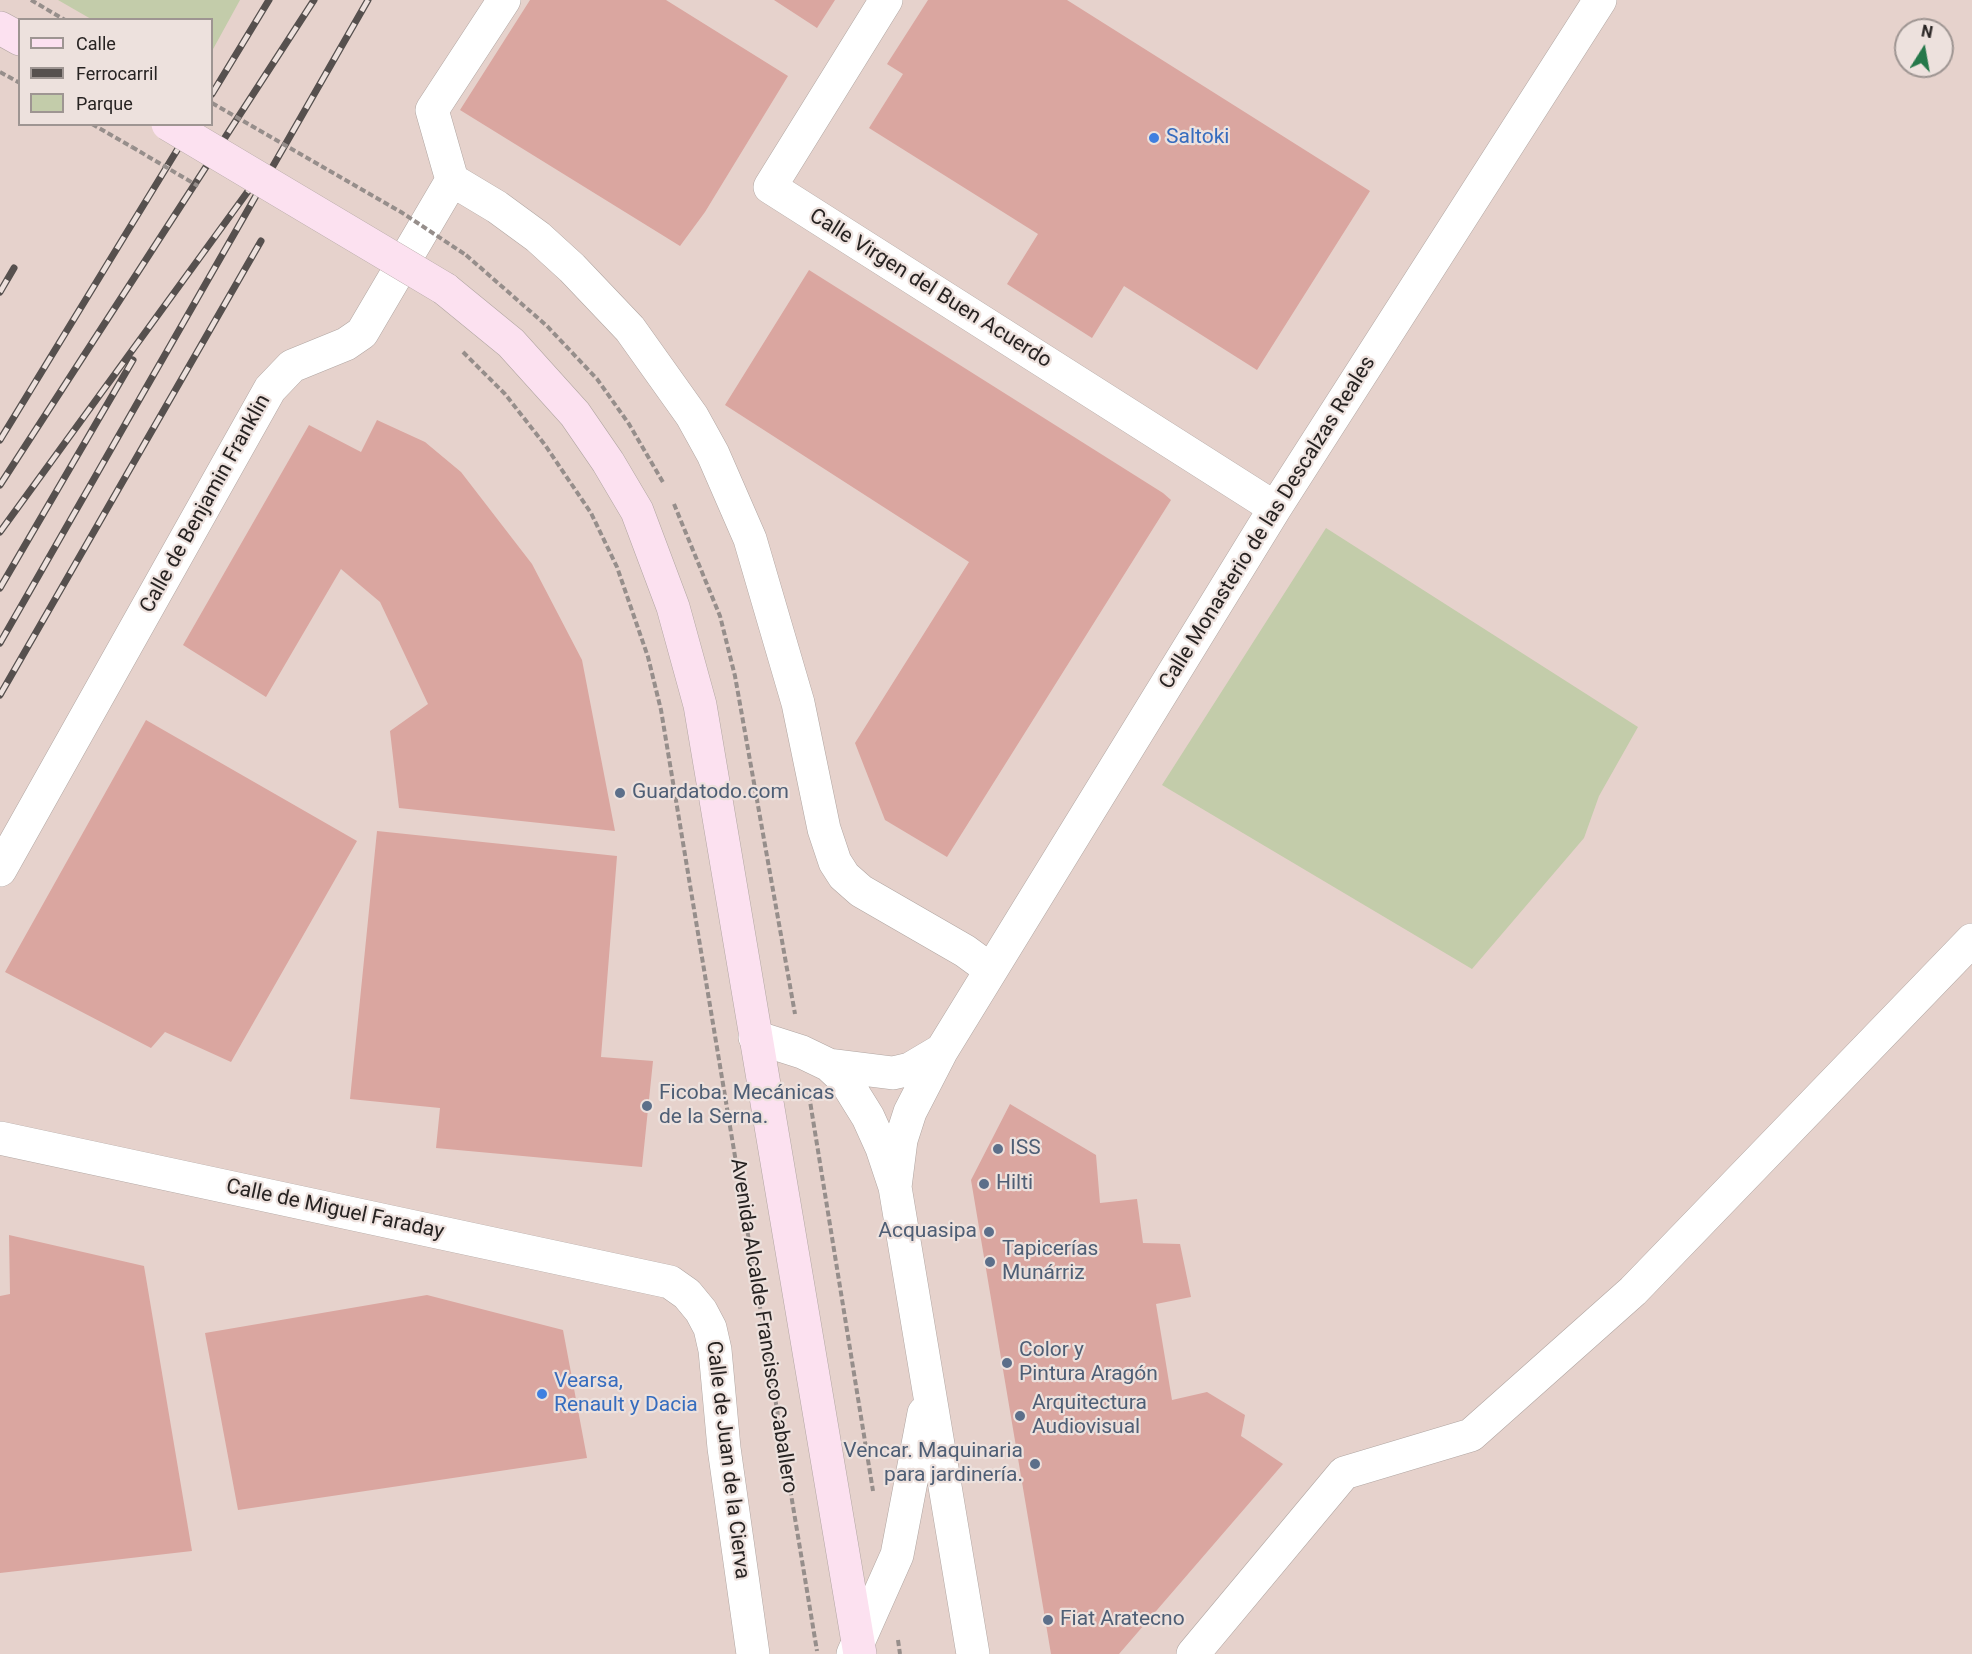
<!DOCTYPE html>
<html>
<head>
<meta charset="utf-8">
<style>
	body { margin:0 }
	#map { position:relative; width:1972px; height:1654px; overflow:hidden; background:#ede1dd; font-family:Roboto,sans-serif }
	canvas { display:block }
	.legend { position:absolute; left:18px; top:18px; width:195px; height:108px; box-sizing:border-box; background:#ede1dd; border:2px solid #9e9592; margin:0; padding:8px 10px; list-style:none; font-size:18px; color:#272322 }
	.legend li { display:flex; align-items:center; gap:12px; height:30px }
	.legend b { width:30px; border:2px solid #9e9592 }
	.north { position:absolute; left:1894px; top:18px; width:60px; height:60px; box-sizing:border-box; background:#ede1dd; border:2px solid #9e9592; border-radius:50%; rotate:11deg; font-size:16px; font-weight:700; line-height:24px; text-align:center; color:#272322 }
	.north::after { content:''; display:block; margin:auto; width:21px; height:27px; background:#25784a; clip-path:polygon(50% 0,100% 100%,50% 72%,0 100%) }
</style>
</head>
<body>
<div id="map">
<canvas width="1972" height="1654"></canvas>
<ul class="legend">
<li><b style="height:8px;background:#fce1f0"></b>Calle</li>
<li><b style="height:8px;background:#56504e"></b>Ferrocarril</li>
<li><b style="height:16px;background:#c3ccaa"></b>Parque</li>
</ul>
<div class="north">N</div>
</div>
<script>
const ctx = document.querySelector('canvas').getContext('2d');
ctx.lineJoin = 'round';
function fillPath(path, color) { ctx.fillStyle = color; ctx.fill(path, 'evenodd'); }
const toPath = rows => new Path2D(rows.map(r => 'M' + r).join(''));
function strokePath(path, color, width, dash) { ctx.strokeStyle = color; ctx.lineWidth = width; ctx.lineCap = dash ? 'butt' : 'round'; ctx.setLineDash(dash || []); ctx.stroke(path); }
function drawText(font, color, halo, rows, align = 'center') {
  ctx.font = font + ' Roboto,sans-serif'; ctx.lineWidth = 4.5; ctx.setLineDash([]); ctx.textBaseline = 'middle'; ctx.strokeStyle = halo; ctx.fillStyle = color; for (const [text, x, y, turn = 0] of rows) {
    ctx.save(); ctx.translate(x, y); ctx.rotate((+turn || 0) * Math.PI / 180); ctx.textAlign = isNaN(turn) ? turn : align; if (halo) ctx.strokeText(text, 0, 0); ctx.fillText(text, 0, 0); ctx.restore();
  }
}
const built = toPath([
	[0,0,1972,0,1972,1654,0,1654],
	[20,20,212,20,212,124,20,124],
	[1906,30,1942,30,1942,66,1906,66]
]);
const green = toPath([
	[58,0,240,0,212,51,212,20,91,19],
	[1326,528,1638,727,1599,796,1584,838,1472,969,1162,785]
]);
const building = toPath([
	[530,0,666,0,788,76,705,212,680,246,460,110],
	[774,0,835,0,817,28],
	[928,0,1067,0,1370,191,1257,370,1124,286,1092,338,1007,284,1038,234,869,128,903,74,887,64],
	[809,270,1163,493,1171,500,947,857,885,820,855,743,969,562,725,405],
	[377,420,425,442,461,472,532,564,582,660,615,831,399,808,390,731,428,704,380,602,341,569,266,697,183,645,309,425,361,452],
	[146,720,357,841,231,1062,165,1032,151,1048,5,972],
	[377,831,617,856,601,1057,653,1061,642,1167,436,1148,440,1108,350,1099],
	[1010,1104,1096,1155,1100,1203,1137,1199,1143,1243,1180,1244,1191,1297,1156,1304,1172,1400,1207,1392,1245,1415,1241,1436,1283,1464,1119,1654,1051,1654,971,1180],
	[9,1235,144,1266,192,1551,0,1573,0,1296,10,1294],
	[427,1295,563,1330,587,1458,238,1510,205,1333]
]);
const path = toPath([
	[31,0,65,20],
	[0,72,20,83],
	[92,124,132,147],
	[466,255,547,326,597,379,629,424,664,484],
	[463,352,505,394,545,445,591,513,617,567,648,657,661,710,817,1651],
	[674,504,720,616,735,676,795,1014],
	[809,1095,873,1491],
	[898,1640,900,1654]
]);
const minor = toPath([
	[504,0,432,110,452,180,497,207,538,237,572,268,630,329,692,416,713,454,750,539,798,703,824,829,835,862,844,876,861,891,965,951,991,970],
	[886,0,770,187,1275,508],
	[0,870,270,389,292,366,346,344,362,333,452,180],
	[755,1037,802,1052,829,1065,845,1080,868,1117,882,1148,895,1187,973,1654],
	[829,1065,893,1073,910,1069,942,1050],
	[0,1138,670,1282,687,1294,701,1311,710,1328,715,1350,724,1448,753,1654],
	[895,1187,901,1140,910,1112,942,1050,1275,508,1600,0],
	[853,1654,897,1555,924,1413],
	[1193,1654,1344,1473,1471,1435,1633,1291,1972,940]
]);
const secondary = toPath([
	[0,28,20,39],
	[445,289,511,343,575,414,608,462,637,511,673,607,700,705,860,1654]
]);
const rail = toPath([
	[212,94,269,0],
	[0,292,14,268],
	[0,440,193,124],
	[0,485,314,0],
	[0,532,262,172],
	[0,588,133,360],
	[0,643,368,0],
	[0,695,261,241]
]);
const pathBridge = toPath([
	[212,103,401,212,466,255],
	[132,147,198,186]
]);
const secondaryBridge = toPath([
	[168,124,445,289]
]);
const markers = [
	[1154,138,6,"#3f7fe0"],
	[620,793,6,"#5c6f8a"],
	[647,1106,6,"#5c6f8a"],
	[998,1149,6,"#5c6f8a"],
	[984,1184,6,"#5c6f8a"],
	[989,1232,6,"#5c6f8a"],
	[990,1262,6,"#5c6f8a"],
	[1007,1363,6,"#5c6f8a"],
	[542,1394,6,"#3f7fe0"],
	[1020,1416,6,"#5c6f8a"],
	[1035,1464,6,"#5c6f8a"],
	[1048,1620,6,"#5c6f8a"]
];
const shopNames = [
	["Saltoki",1166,138],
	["Vearsa,",554,1382],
	["Renault y Dacia",554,1406]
];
const streetNames = [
	["Calle Virgen del Buen Acuerdo",930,289,32],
	["Calle de Benjamin Franklin",206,504,-61],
	["Calle Monasterio de las Descalzas Reales",1268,523,-58],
	["Calle de Miguel Faraday",335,1210,12],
	["Avenida Alcalde Francisco Caballero",763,1326,81],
	["Calle de Juan de la Cierva",727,1460,83]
];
const serviceNames = [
	["Guardatodo.com",632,793],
	["Ficoba. Mecánicas",659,1094],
	["de la Serna.",659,1118],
	["ISS",1010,1149],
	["Hilti",996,1184],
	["Acquasipa",977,1232,"right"],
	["Tapicerías",1002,1250],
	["Munárriz",1002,1274],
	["Color y",1019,1351],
	["Pintura Aragón",1019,1375],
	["Arquitectura",1032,1404],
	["Audiovisual",1032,1428],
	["Vencar. Maquinaria",1023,1452,"right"],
	["para jardinería.",1023,1476,"right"],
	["Fiat Aratecno",1060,1620]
];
fillPath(built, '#e6d2cc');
fillPath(green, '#c3ccaa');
fillPath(building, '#daa6a0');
strokePath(minor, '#b1a6a2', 34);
strokePath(secondary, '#b1a6a2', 34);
strokePath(path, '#968e8b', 4, [6, 3]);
strokePath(minor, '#fff', 33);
strokePath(secondary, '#fce1f0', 33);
strokePath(rail, '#56504e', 7);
strokePath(rail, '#ede1dd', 4.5, [14]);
strokePath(secondaryBridge, '#b1a6a2', 34, []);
strokePath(pathBridge, '#968e8b', 4, [6, 3]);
strokePath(secondaryBridge, '#fce1f0', 33);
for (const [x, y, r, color] of markers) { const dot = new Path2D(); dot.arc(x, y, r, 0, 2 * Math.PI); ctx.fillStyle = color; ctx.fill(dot); strokePath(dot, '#ede1dd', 2); }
drawText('21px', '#366cbe', '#ede1dd', shopNames, 'left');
drawText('21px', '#272322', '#ede1dd', streetNames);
drawText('21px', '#4e5e75', '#ede1dd', serviceNames, 'left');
</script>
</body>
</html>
